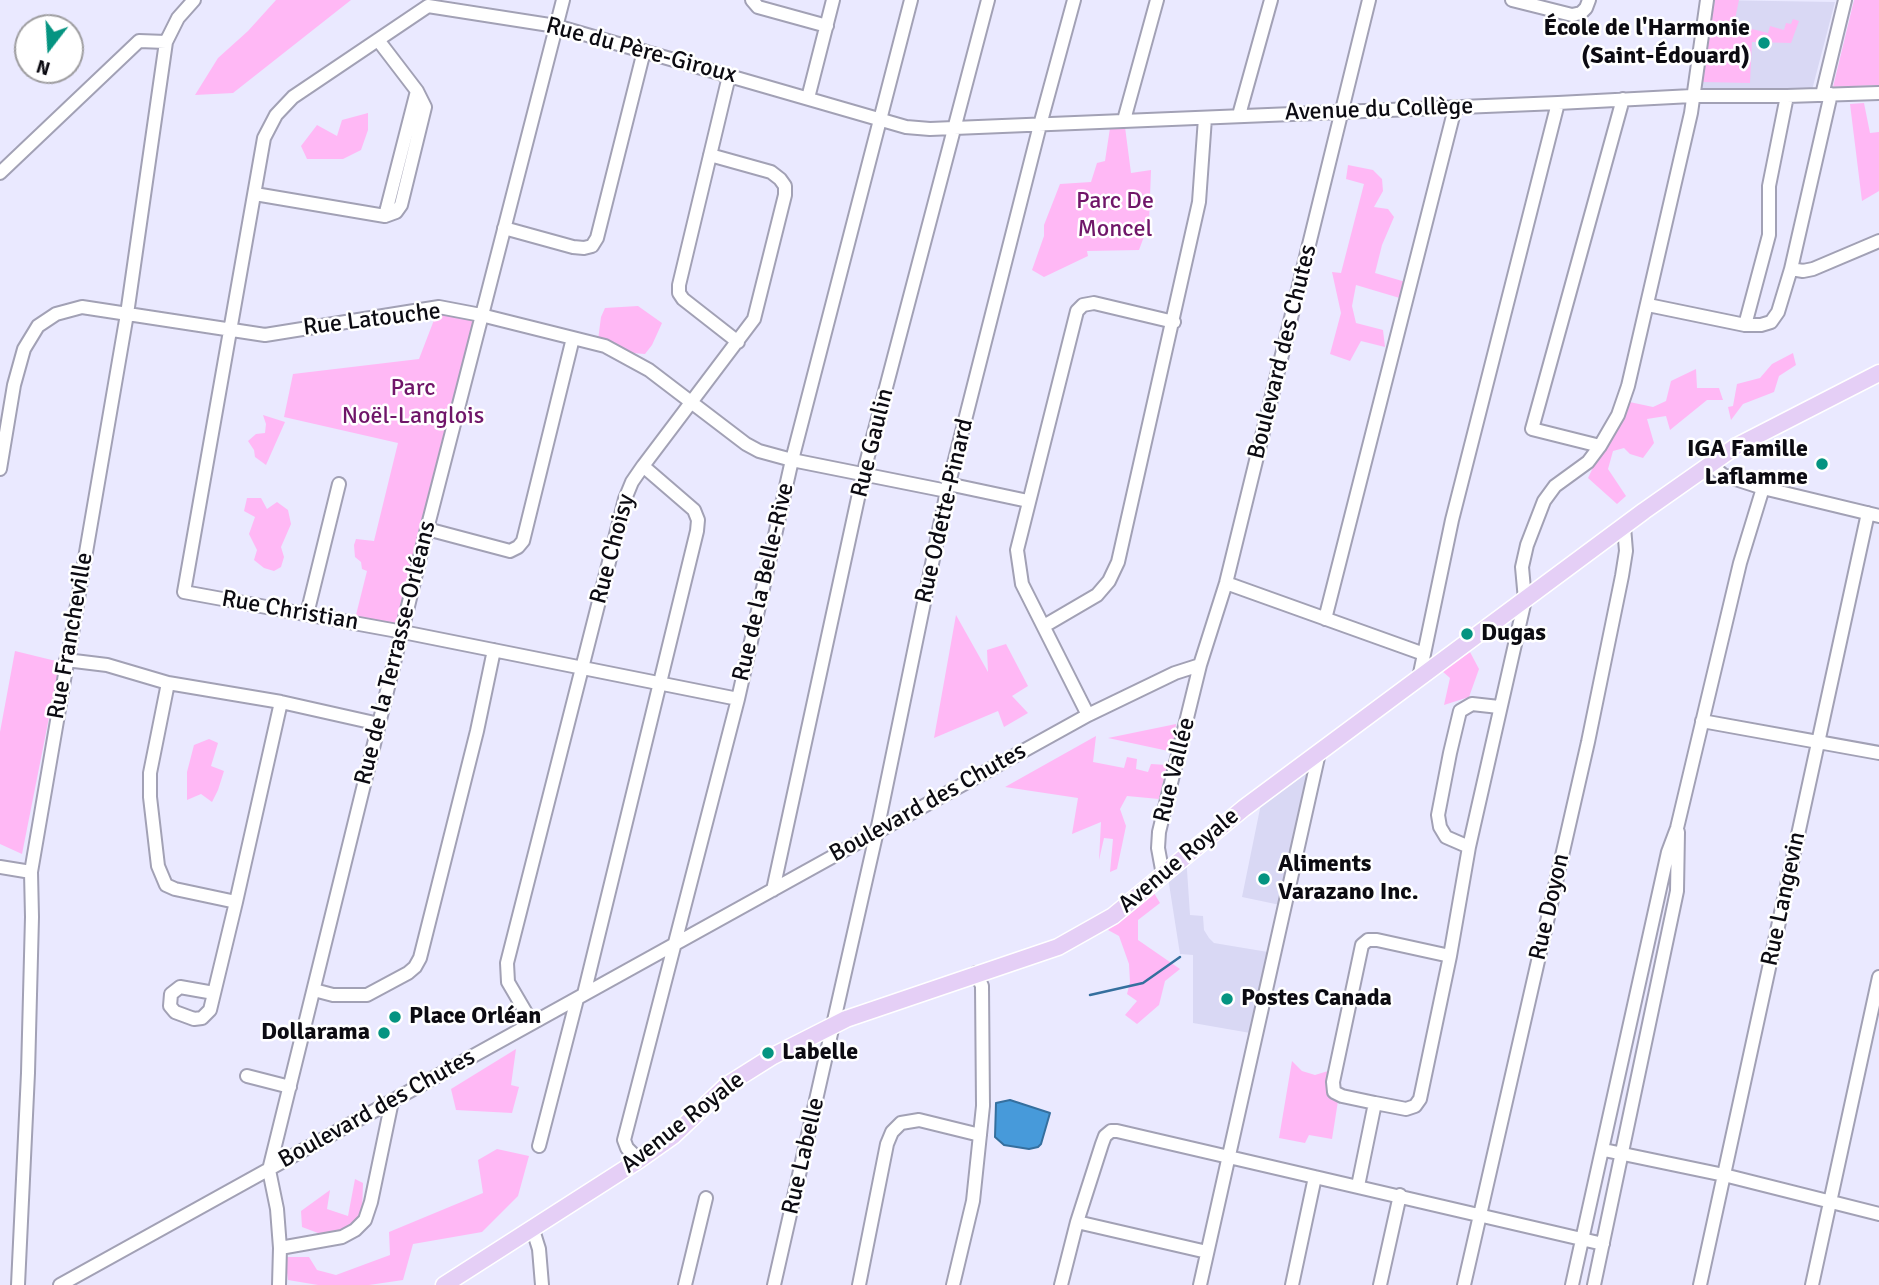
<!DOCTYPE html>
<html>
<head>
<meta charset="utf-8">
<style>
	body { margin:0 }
	#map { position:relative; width:1879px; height:1285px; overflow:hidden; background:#eae9ff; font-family:Signika,sans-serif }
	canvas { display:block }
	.north { position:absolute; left:14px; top:14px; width:70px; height:70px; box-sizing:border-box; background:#fff; border:2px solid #9e9da0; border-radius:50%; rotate:197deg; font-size:19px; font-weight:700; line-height:28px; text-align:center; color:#0c0b12 }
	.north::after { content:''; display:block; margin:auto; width:24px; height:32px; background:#059481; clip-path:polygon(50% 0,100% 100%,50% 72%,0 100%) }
</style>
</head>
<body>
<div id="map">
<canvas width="1879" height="1285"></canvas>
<div class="north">N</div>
</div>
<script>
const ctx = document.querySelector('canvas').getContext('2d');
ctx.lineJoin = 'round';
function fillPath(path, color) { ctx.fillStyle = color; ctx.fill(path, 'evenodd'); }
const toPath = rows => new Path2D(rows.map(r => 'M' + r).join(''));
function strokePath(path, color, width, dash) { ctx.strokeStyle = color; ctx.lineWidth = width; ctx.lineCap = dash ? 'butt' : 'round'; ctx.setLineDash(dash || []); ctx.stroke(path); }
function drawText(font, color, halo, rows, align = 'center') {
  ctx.font = font + ' Signika,sans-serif'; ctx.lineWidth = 5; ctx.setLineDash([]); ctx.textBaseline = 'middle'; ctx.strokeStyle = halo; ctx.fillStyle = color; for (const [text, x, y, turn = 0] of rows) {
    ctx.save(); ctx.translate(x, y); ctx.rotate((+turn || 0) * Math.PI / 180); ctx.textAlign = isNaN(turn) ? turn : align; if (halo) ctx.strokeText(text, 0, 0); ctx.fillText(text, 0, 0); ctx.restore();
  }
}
const built = toPath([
	[1710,0,1835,2,1812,90,1704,92,1698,84],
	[1319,753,1285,906,1242,897,1263,794],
	[1186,855,1190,915,1203,916,1204,930,1209,938,1214,943,1274,953,1256,1034,1193,1023,1193,955,1180,954,1167,871]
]);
const green = toPath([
	[276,0,351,0,233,93,195,95,218,58,248,31],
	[1715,0,1739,0,1734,24,1752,29,1768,33,1770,26,1784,30,1786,23,1791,24,1793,19,1799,21,1791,43,1752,42,1750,83,1703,82,1701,77],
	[1854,0,1879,0,1879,85,1833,87],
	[1864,103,1870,133,1879,132,1879,191,1862,201,1850,104],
	[368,113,368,130,361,150,343,159,307,159,301,146,317,125,337,136,342,120],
	[1125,127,1131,173,1151,170,1149,223,1139,250,1087,251,1088,256,1044,277,1032,270,1044,236,1044,225,1060,184,1091,182,1097,163,1105,161,1110,128],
	[1348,165,1373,170,1382,179,1383,191,1374,207,1388,209,1394,217,1382,245,1375,273,1409,283,1403,299,1356,285,1352,306,1356,323,1383,330,1385,347,1361,341,1350,361,1330,354,1341,313,1332,272,1341,273,1364,184,1346,179],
	[638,306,662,323,652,345,645,354,632,353,598,340,601,317,605,308],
	[439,307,481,315,403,632,354,623,367,571,362,569,361,562,355,557,354,545,356,539,374,541,398,443,284,417,293,374,419,359],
	[1793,353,1796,365,1779,376,1774,392,1743,404,1731,420,1728,407,1733,406,1737,384,1760,378,1772,364],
	[1696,369,1697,388,1719,388,1723,400,1707,400,1670,430,1666,416,1647,419,1654,443,1643,458,1630,454,1624,448,1613,451,1608,469,1626,496,1617,504,1588,478,1625,401,1653,407,1666,401,1671,381],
	[263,415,285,422,266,465,255,457,254,450,248,441,256,434,265,433,266,424],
	[247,498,261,498,267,509,277,502,288,510,291,524,281,547,284,557,281,567,274,571,264,568,254,560,257,550,249,534,255,517,244,511],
	[956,615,988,672,987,650,1006,644,1028,686,1012,696,1028,713,1004,727,998,711,934,738],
	[15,651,60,662,22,854,0,844,0,732],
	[1470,652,1479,669,1469,697,1444,705,1450,678,1442,671],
	[1176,724,1173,752,1108,738],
	[1096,736,1093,762,1124,768,1127,757,1137,759,1136,769,1148,772,1151,764,1167,765,1159,799,1127,796,1120,809,1126,826,1117,869,1110,872,1113,839,1104,838,1099,860,1101,822,1072,834,1078,798,1005,787],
	[209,739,218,743,211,766,224,771,218,790,212,802,201,794,187,800,187,772,194,745],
	[1154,893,1160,903,1138,920,1138,940,1180,969,1165,981,1159,1005,1137,1024,1125,1015,1137,1001,1127,994,1130,982,1129,964,1119,936,1108,930,1113,924],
	[516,1049,511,1085,519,1087,512,1113,456,1110,451,1089],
	[1292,1061,1302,1071,1315,1075,1328,1071,1338,1101,1332,1139,1309,1135,1305,1143,1279,1138],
	[497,1149,529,1156,518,1196,482,1232,413,1244,403,1280,369,1285,318,1285,288,1280,285,1257,309,1257,317,1270,336,1275,390,1255,389,1232,483,1193,478,1160],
	[355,1179,363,1183,362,1214,341,1232,318,1233,302,1227,301,1211,330,1190,327,1209,348,1216]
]);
const water = toPath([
	[1010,1100,1050,1113,1041,1144,1038,1147,1029,1149,1004,1145,995,1137,996,1103,1010,1100]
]);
const stream = toPath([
	[1090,995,1143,983,1180,957]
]);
const minor = toPath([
	[752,0,758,7,827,26],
	[1512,0,1572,15,1581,13,1586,8,1589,0],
	[729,76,679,285,679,293,683,299,738,342],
	[1822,95,1845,0],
	[808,98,833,0],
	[1239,115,1271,0],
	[1124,120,1157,0],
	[0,173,139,41,166,42],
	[255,194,385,216,396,212,401,205,425,107,417,91,378,40],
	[385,216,417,91],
	[504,228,573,247,584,248,592,246,597,238,644,51],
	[1791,269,1831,94],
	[1648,305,1745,325,1761,325,1771,322,1778,312,1791,269,1803,271,1813,269,1879,241],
	[1745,325,1769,235,1769,186,1787,96],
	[1600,446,1532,429,1623,99],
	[1711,465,1723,475,1763,488,1879,516],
	[0,469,14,385,24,349,38,326,56,314,82,307,265,335,439,307,481,315,605,346,649,370,746,444,759,451,792,460,947,491],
	[948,484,1028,501],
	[427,529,510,551,518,547,523,541,573,338],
	[1226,583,1424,654],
	[307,614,339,484],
	[1325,619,1455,108],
	[1044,626,1097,595,1109,581,1118,562,1199,202,1205,118],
	[66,660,107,665,168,683,281,702,379,724],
	[1419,678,1452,520,1558,103],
	[168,683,150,773,150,797,158,866,166,885,175,889,236,902],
	[738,699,403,632,184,592,264,138,276,115,293,97,428,6,556,26,906,127,930,129,1558,103,1692,96,1787,96,1879,93],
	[1088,715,1022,584,1017,550,1077,311,1083,305,1094,303,1174,322],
	[1702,721,1879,753],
	[1469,847,1446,837,1440,827,1438,815,1450,753,1460,711,1472,704,1499,707],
	[0,867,31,872],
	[1163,875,1158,848,1159,832,1200,665,1226,583,1369,0],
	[773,890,863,475,988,0],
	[314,990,333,995,367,995,408,973,415,967,420,958,477,731,494,650],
	[214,993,180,987,171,994,170,1006,175,1012,194,1019,202,1018,210,1010,236,902,281,702],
	[584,994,697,531,698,520,694,510,643,466],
	[532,1023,508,982,507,963,625,499,632,482,643,466,754,319,785,195,785,186,780,179,771,172,710,155],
	[247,1076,290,1087],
	[1375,1103,1342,1096,1334,1092,1333,1082,1362,945,1368,940,1377,940,1450,956],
	[539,1146,577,999],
	[1604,1150,1724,1175,1879,1214],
	[639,1160,627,1148,624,1140,738,699,792,460,911,0],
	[1358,1186,1375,1103,1406,1109,1415,1106,1420,1099,1450,956,1469,847,1525,600,1522,567,1527,545,1544,501,1555,486,1588,462,1600,446,1618,415,1628,386,1691,113,1707,0],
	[1077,1222,1207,1252],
	[533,1230,539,1249,542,1285],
	[280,1248,342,1237,355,1230,365,1220,371,1202,392,1101],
	[18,1285,28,1073,32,917,31,872,127,314,166,42,178,18,194,0],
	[60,1285,1088,715,1175,673,1200,665],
	[279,1285,280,1248,277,1209,269,1170,427,529,563,0],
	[685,1285,706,1198],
	[774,1285,877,831,947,491,1040,125,1074,0],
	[859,1285,887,1144,892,1132,901,1123,919,1120,980,1135],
	[953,1285,973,1201,983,1106,982,986,976,973],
	[1061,1285,1077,1222,1102,1144,1105,1136,1111,1131,1117,1131,1603,1244],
	[1200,1285,1319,753],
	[1292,1285,1315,1177],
	[1380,1285,1400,1195],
	[1464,1285,1588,742,1622,576,1626,551,1624,527],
	[1572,1285,1668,852,1677,828,1740,563,1763,488],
	[1594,1285,1677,891,1678,832],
	[1700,1285,1868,513],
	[1812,1285,1879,977]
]);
const major = toPath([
	[444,1285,639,1160,673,1136,727,1085,773,1056,846,1019,1058,947,1113,916,1244,808,1644,511,1735,447,1879,373]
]);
const markers = [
	[1764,43,7,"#059481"],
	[1822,464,7,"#059481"],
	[1467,634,7,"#059481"],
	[1264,879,7,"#059481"],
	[1227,999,7,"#059481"],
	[395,1017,7,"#059481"],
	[384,1033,7,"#059481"],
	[768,1053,7,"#059481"]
];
const poiNames = [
	["École de l'Harmonie",1750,29,"right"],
	["(Saint-Édouard)",1750,57,"right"],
	["IGA Famille",1808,450,"right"],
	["Laflamme",1808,478,"right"],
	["Dugas",1481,634],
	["Aliments",1278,865],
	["Varazano Inc.",1278,893],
	["Postes Canada",1241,999],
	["Place Orléan",409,1017],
	["Dollarama",370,1033,"right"],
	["Labelle",782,1053]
];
const streetNames = [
	["Rue du Père-Giroux",641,51,15],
	["Avenue du Collège",1379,110,-2],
	["Rue Latouche",372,320,-7],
	["Boulevard des Chutes",1283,352,-76],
	["Rue Gaulin",873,443,-76],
	["Rue Odette-Pinard",945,511,-77],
	["Rue Choisy",613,549,-75],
	["Rue de la Belle-Rive",764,582,-77],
	["Rue Christian",290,611,10],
	["Rue Francheville",71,636,-80],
	["Rue de la Terrasse-Orléans",396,653,-76],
	["Rue Vallée",1175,770,-76],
	["Boulevard des Chutes",928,803,-29],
	["Avenue Royale",1179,861,-40],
	["Rue Langevin",1784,899,-78],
	["Rue Doyon",1550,907,-77],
	["Boulevard des Chutes",377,1109,-29],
	["Avenue Royale",683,1123,-38],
	["Rue Labelle",804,1156,-77]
];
const parkNames = [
	["Parc De",1115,202],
	["Moncel",1115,230],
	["Parc",413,389],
	["Noël-Langlois",413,417]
];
fillPath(built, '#d9d8f4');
fillPath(green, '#ffb8f5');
fillPath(water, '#479ada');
strokePath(water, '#356f9e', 2);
strokePath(stream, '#356f9e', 2.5);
strokePath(minor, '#a2a1b5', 16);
strokePath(major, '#fff', 19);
strokePath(minor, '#fff', 12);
strokePath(major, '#e5cff6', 16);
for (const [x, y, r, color] of markers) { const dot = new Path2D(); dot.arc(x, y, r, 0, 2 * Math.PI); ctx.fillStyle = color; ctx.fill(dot); strokePath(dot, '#fff', 2.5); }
drawText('bold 24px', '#0c0b12', '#fff', poiNames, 'left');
drawText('24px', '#0c0b12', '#fff', streetNames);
drawText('24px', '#701669', '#fff', parkNames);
</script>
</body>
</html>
